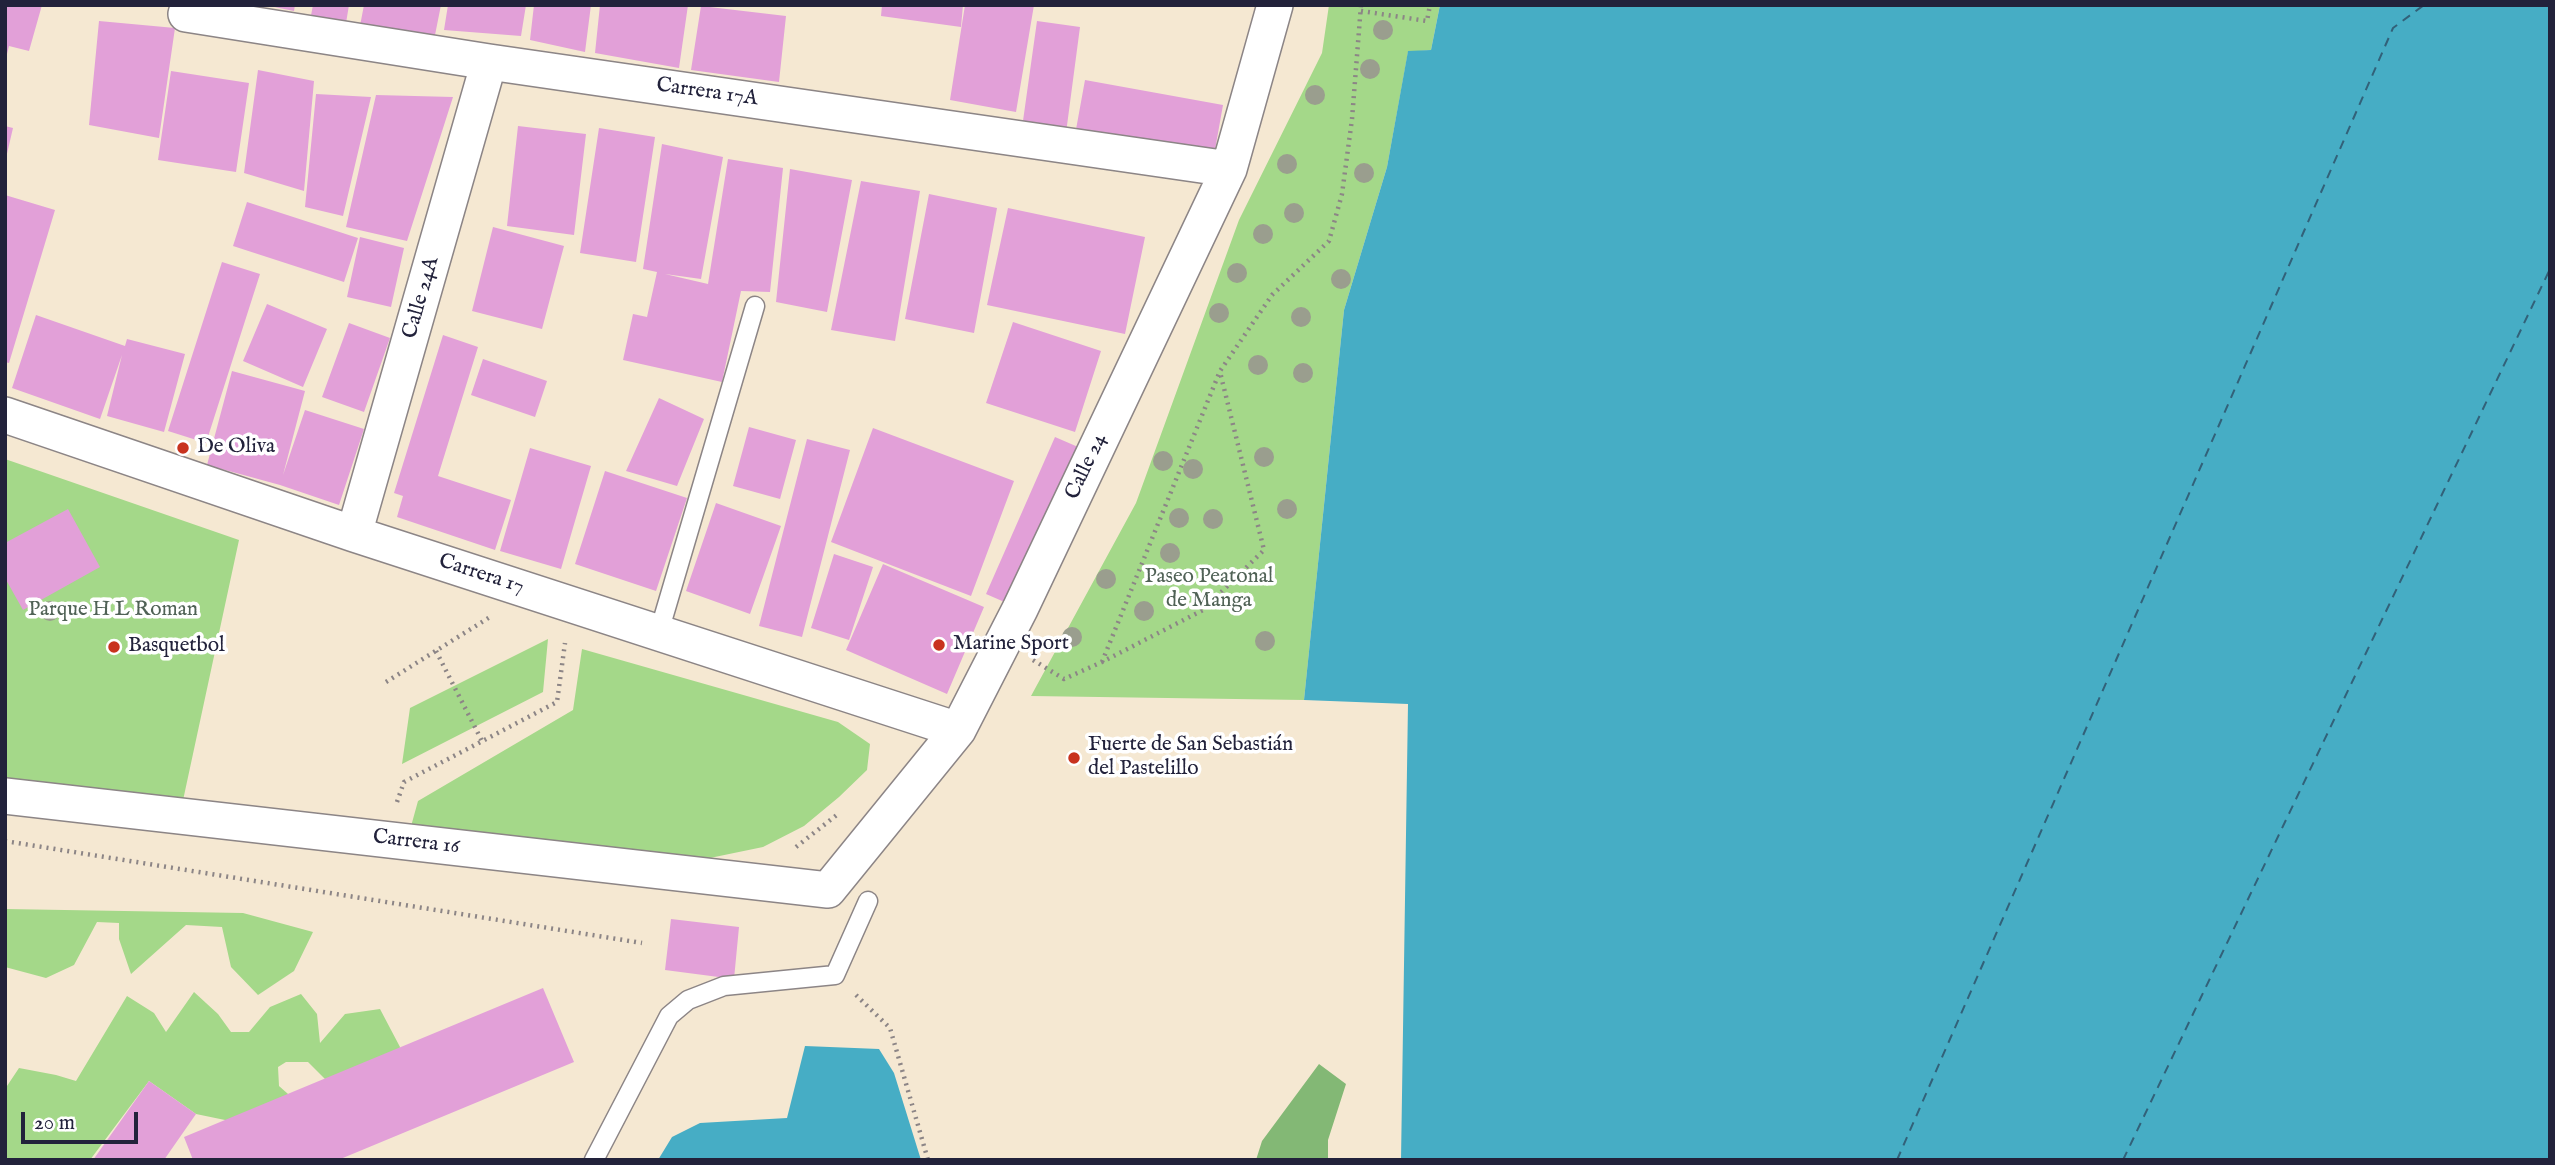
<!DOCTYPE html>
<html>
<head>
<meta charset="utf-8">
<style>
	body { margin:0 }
	#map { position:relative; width:2555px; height:1165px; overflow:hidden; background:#f5e8d2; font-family:"IM FELL English",serif }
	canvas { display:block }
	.frame { position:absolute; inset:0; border:7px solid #22223b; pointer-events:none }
	.scale { position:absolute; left:21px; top:1112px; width:117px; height:32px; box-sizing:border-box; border:4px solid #22223b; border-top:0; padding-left:9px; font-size:21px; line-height:24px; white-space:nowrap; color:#22223b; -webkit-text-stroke:5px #fff; paint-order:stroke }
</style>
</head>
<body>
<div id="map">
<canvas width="2555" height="1165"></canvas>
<div class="frame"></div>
<div class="scale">20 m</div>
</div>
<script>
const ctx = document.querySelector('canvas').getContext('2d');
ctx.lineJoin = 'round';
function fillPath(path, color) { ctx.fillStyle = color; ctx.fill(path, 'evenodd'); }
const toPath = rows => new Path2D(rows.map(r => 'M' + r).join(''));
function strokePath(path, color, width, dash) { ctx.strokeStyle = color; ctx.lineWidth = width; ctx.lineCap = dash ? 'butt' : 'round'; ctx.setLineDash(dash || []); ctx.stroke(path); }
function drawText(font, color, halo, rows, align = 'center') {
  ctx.font = font + ' "IM FELL English",serif'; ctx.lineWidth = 7; ctx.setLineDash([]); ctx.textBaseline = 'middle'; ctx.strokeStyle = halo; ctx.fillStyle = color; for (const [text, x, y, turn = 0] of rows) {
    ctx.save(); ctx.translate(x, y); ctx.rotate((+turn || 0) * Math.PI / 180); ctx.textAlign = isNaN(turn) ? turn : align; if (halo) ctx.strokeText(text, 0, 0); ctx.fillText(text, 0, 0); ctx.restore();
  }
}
const green = toPath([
	[1329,5,1440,5,1431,50,1408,52,1387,167,1344,310,1304,700,1031,696,1136,503,1239,220,1322,53],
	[5,459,239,540,182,805,5,785],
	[548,639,543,692,402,764,410,708],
	[582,649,838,722,870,744,867,770,839,797,804,826,763,847,705,859,410,830,418,801,573,710],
	[5,909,243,913,313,932,294,971,258,995,231,967,222,927,186,925,131,974,119,939,119,923,97,922,74,965,46,978,5,967],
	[194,992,218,1014,231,1032,249,1032,270,1007,301,994,317,1014,320,1043,345,1014,380,1009,400,1047,389,1084,335,1089,308,1062,286,1062,278,1067,279,1086,305,1109,250,1135,225,1120,196,1114,149,1081,90,1160,5,1160,5,1089,19,1068,56,1075,76,1081,127,996,154,1013,166,1032]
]);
const forest = toPath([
	[1319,1064,1346,1084,1328,1140,1328,1160,1256,1160,1262,1141]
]);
const water = toPath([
	[1440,5,2550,5,2550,1160,1401,1160,1408,704,1304,700,1344,310,1387,167,1408,51,1431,50],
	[805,1046,879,1049,894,1073,921,1160,658,1160,672,1137,700,1123,787,1118]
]);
const ferry = toPath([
	[1897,1160,2393,28,2424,5],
	[2123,1160,2550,269]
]);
const building = toPath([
	[5,5,42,5,29,51,9,46,6,58],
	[265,5,295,5,294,11],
	[313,5,349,5,345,29,309,26],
	[364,5,441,5,435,35,359,31],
	[448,5,526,5,521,36,444,30],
	[534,5,591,5,585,52,530,40],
	[600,5,688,5,679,68,595,53],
	[882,5,963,5,961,27,881,16],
	[965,5,1034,5,1016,112,950,100],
	[701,6,786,16,779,82,691,70],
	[99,21,175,28,159,138,89,125],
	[1037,21,1080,27,1066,133,1022,128],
	[258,70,314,81,304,191,244,173],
	[171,71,249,83,236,172,158,160],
	[1085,80,1223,105,1213,161,1075,135],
	[316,94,371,97,343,216,305,207],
	[376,95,453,97,407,241,346,227],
	[5,126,13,128,6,158,5,158],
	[518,126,586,134,574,235,507,226],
	[599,128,655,137,636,262,580,253],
	[662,144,723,157,701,279,665,274,708,284,728,159,783,168,770,292,741,291,722,382,623,360,633,314,647,317,657,272,643,269],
	[790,169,852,180,827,312,776,302],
	[861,181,920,191,895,341,831,330],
	[929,194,997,208,974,333,905,319],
	[5,195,55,210,9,363,5,362],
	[247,202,358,238,344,282,233,246],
	[1008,208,1145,237,1125,334,987,305],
	[493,227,564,246,542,329,472,311],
	[360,237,404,248,391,307,347,297],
	[222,262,260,274,206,443,168,431],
	[267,304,327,329,303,387,243,361],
	[36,315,125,346,127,339,185,354,164,432,107,416,122,355,100,419,12,388],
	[1013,322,1101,351,1075,432,986,403],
	[349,323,390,338,364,412,322,397],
	[443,335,478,347,438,476,511,500,495,550,397,517,403,496,394,493],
	[483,359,547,381,535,417,471,395],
	[232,371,305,391,283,475,305,410,364,429,339,505,280,485,207,465],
	[659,398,704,419,677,486,626,471],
	[749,427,796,440,780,499,733,486],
	[873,428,1014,481,971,596,831,542],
	[1055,437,1085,450,1016,607,986,594],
	[807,439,850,450,802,637,759,626],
	[530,448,591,466,561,569,500,551],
	[605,471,687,498,656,591,575,564],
	[716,503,781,526,750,614,686,591],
	[68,509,100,567,23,610,5,578,5,543],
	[834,554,873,567,849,640,811,628],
	[883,564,984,607,947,694,846,650],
	[671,919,739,927,734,979,665,970],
	[543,988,574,1062,338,1160,193,1160,184,1137],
	[149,1081,196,1114,164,1160,93,1160]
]);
const path = toPath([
	[1361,11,1427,21,1430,5],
	[436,651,483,743],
	[1033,660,1064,679,1102,662,1203,610,1264,550,1220,372],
	[1102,662,1220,371,1272,295,1329,241,1342,194,1352,119,1361,5],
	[386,682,490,617],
	[397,802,404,782,557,702,565,643],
	[5,841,642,943],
	[796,847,838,814],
	[856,995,890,1028,928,1160]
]);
const service = toPath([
	[659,632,755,306],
	[594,1160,669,1016,688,1000,724,986,835,975,868,901]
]);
const minor = toPath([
	[186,14,489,62,1229,169],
	[5,415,354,534,958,730],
	[354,534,489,62],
	[5,796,828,890,958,730,1020,609,1229,169,1275,5]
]);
const trees = [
	[1383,30],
	[1370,69],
	[1315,95],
	[1287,164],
	[1364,173],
	[1294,213],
	[1263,234],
	[1237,273],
	[1341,279],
	[1219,313],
	[1301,317],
	[1258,365],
	[1303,373],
	[1264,457],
	[1163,461],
	[1193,469],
	[1287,509],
	[1179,518],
	[1213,519],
	[1170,553],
	[1106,579],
	[50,611],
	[1144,611],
	[1072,637],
	[1265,641]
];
const markers = [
	[183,448,7,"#c8321e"],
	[939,645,7,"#c8321e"],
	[114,647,7,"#c8321e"],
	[1074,758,7,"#c8321e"]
];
const streetNames = [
	["Carrera 17A",707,93,8],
	["Calle 24A",422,298,-74],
	["Calle 24",1087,467,-65],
	["Carrera 17",481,575,18],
	["Carrera 16",416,843,7]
];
const poiNames = [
	["De Oliva",197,448],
	["Marine Sport",953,645],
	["Basquetbol",128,647],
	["Fuerte de San Sebastián",1088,746],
	["del Pastelillo",1088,770]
];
const parkNames = [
	["Paseo Peatonal",1209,578],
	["de Manga",1209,602],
	["Parque H L Roman",113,611]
];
fillPath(green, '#a4d889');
fillPath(forest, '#83b875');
fillPath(water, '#46adc5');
strokePath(ferry, '#326179', 2, [9, 7]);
fillPath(building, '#e2a0d8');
strokePath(service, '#8c8586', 21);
strokePath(minor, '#8c8586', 38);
strokePath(path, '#8c8586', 4.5, [2, 5]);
strokePath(service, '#fff', 18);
strokePath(minor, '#fff', 35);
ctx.fillStyle = '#9a9e8e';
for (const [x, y] of trees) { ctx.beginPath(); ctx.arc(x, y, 10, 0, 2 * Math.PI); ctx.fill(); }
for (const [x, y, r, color] of markers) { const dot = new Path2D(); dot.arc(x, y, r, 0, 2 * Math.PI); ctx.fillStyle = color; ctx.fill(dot); strokePath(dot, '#fff', 2.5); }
drawText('21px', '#22223b', '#fff', streetNames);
drawText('21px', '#22223b', '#fff', poiNames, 'left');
drawText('21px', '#506256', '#fff', parkNames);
</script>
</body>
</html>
